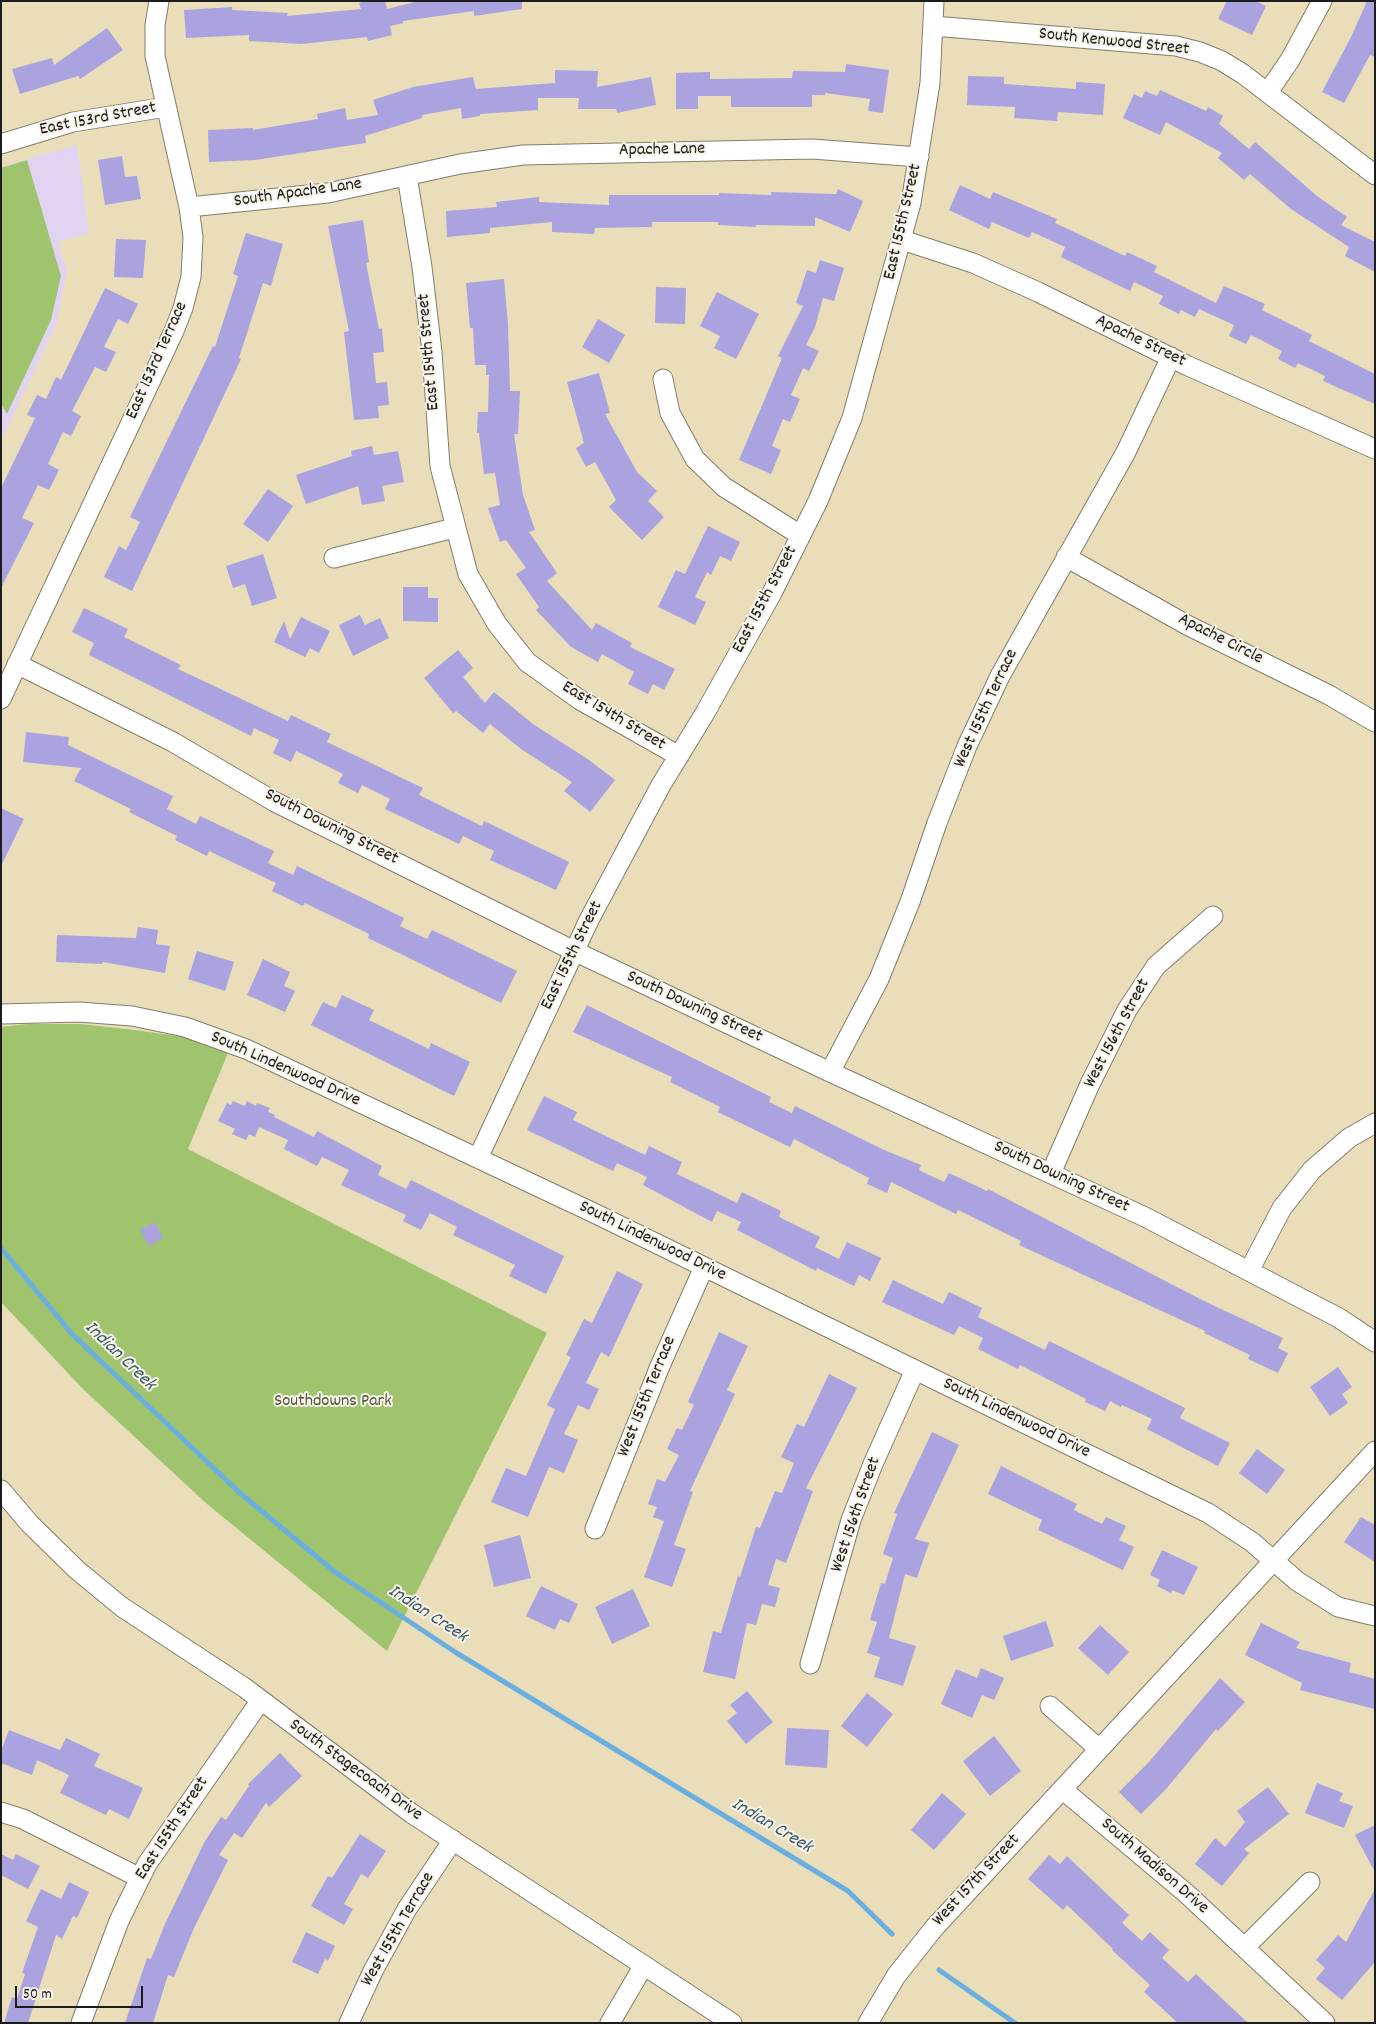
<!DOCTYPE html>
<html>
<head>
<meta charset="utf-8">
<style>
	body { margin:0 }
	#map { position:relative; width:1376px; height:2024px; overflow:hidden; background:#e9deb9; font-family:Dekko,sans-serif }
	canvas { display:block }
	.frame { position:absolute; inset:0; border:2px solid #1c1c1c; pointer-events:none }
	.scale { position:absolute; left:15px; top:1986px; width:128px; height:22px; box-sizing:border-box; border:2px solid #1c1c1c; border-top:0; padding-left:6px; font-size:15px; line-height:18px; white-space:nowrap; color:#1c1c1c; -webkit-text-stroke:4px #f7f3e8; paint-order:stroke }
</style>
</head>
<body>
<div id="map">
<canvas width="1376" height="2024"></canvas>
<div class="frame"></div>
<div class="scale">50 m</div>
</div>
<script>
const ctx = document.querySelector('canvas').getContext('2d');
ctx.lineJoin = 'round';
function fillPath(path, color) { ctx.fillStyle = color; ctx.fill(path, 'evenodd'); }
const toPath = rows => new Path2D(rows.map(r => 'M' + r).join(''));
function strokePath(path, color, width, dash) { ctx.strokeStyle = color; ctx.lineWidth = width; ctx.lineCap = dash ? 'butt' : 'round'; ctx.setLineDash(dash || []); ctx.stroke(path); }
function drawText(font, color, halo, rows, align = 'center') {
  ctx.font = font + ' Dekko,sans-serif'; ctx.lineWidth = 4; ctx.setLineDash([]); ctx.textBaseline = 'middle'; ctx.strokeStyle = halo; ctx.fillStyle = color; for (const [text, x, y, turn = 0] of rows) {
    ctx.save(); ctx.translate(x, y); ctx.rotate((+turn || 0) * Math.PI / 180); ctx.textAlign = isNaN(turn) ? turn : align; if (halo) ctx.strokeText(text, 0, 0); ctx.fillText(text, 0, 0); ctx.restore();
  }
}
const built = toPath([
	[77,145,89,233,58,242,67,271,56,325,1,441,1,167]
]);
const green = toPath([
	[27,160,61,276,51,320,7,414,1,404,1,168],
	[27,1024,80,1024,135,1030,184,1037,228,1053,188,1149,547,1333,387,1651,207,1504,83,1389,1,1302,1,1027]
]);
const stream = toPath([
	[1,1248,72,1334,240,1493,335,1572,455,1652,848,1891,892,1934],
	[939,1970,1015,2023]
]);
const building = toPath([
	[368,1,385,1,387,9,419,1,522,1,522,9,474,16,474,11,403,21,403,23,390,26,392,35,368,41,367,37,301,44,249,41,249,35,186,38,184,10,232,7,232,10,288,13,287,16,361,9,359,3],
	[1227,1,1256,1,1266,6,1252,35,1218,19],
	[1367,1,1375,1,1375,57,1370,55,1344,103,1322,92,1352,35],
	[107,28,123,50,80,79,78,76,20,94,12,69,52,58,54,65],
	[846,64,889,70,883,113,868,111,870,99,825,93,825,95,812,95,812,107,731,107,731,96,698,96,698,109,676,109,676,73,710,72,710,79,792,78,793,71,845,72],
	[555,70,598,71,597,87,651,77,656,105,617,113,616,109,578,109,579,98,538,98,538,110,480,114,480,116,462,119,461,108,422,115,422,118,365,136,366,143,255,160,209,162,208,130,253,128,253,130,318,119,317,114,345,108,347,120,378,115,373,100,413,87,473,77,476,89,555,83],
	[968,76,1004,77,1004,84,1076,89,1076,82,1105,84,1103,115,1058,112,1057,121,1014,118,1015,107,967,105],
	[1160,90,1206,111,1208,107,1223,116,1219,124,1249,149,1255,142,1317,196,1347,217,1341,225,1375,242,1375,272,1345,256,1349,247,1291,209,1250,174,1244,180,1218,158,1222,153,1166,122,1160,135,1123,118,1134,94,1142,98,1145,91,1157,96],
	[122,156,125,177,137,176,141,199,105,205,98,160],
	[960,185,990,199,993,192,1057,219,1055,223,1125,256,1127,252,1157,266,1154,272,1216,303,1224,286,1265,304,1262,310,1312,335,1309,341,1375,374,1375,404,1323,381,1325,376,1298,363,1295,368,1278,359,1282,351,1251,335,1246,344,1229,336,1234,325,1199,309,1195,317,1181,310,1179,314,1159,304,1163,296,1134,282,1130,291,1061,257,1065,247,1032,232,1029,238,992,222,989,229,949,210],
	[838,189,863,201,850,232,815,217,815,226,756,225,756,227,718,225,718,222,652,222,652,227,595,228,594,234,552,232,552,222,490,228,490,233,447,237,446,211,497,207,496,202,539,197,539,202,609,205,609,195,719,195,719,193,771,195,771,192,836,194],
	[363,220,369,262,366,263,379,329,382,328,384,352,373,353,376,383,387,382,389,405,378,406,379,418,354,420,344,332,349,331,328,226],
	[246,233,283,244,271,286,263,283,239,358,241,359,132,591,104,577,119,546,126,550,140,522,130,517,213,346,215,347,238,276,233,274],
	[116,239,146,240,143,278,114,277],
	[820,260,844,268,834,301,823,298,815,327,806,345,819,351,809,371,803,368,791,395,800,399,790,422,783,419,772,446,781,450,771,474,739,460,782,358,778,356,803,306,796,303,807,270,816,273],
	[504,279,508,324,510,391,520,391,518,434,514,434,523,495,535,530,529,532,557,573,547,581,592,630,596,623,632,643,630,647,675,669,664,690,653,684,648,694,628,684,634,672,602,654,598,662,571,647,536,610,539,607,516,574,526,568,506,540,500,542,488,508,500,505,495,473,484,474,479,433,477,433,478,412,488,412,489,375,486,375,486,365,475,365,473,328,470,328,466,283],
	[656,287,686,288,685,324,655,323],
	[105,288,138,304,128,324,118,319,104,347,116,352,106,372,95,367,72,411,81,416,71,436,63,432,48,464,59,470,49,490,38,485,22,518,34,523,1,588,1,488,35,418,27,415,37,395,46,399,56,377,61,380],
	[717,292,759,314,736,359,714,348,720,336,700,326],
	[598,319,625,335,609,363,582,347],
	[599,373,610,413,605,414,637,472,657,491,648,501,664,517,642,540,609,507,616,500,595,462,586,467,576,448,584,443,567,382],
	[372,446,374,455,398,451,404,482,382,486,385,501,362,505,358,486,306,504,296,475,352,456,351,451],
	[268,489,293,506,268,542,243,524],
	[708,526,740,542,731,561,720,556,711,575,707,572,695,597,706,602,695,625,658,607,676,570,685,574],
	[263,554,277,598,252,606,245,584,233,588,226,566],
	[403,587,428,587,428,598,438,598,438,622,403,621],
	[84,608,128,629,124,637,181,665,178,669,288,721,291,715,331,734,327,742,423,788,419,795,482,826,484,821,569,862,556,890,490,860,494,851,463,836,459,844,385,809,390,799,362,785,358,793,338,783,343,774,331,768,296,751,291,762,273,753,279,740,254,728,251,736,89,655,94,643,72,632],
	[360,615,365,625,380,618,389,638,353,656,339,625],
	[301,617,330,631,319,653,310,648,305,657,274,642,284,621,290,639],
	[458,650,473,668,463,677,485,703,494,692,533,724,589,760,615,780,590,812,564,791,572,782,521,749,490,724,483,733,456,711,453,713,424,678],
	[26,732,69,737,68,745,173,796,167,809,196,824,200,816,274,851,268,863,293,875,297,866,404,918,400,926,427,939,432,930,517,971,501,1003,368,938,369,934,305,903,303,906,272,891,276,883,209,851,207,856,175,840,177,836,129,812,131,809,74,781,81,768,23,762],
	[1,808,24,819,1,866],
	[138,927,158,930,156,944,170,946,165,973,103,962,102,964,56,962,57,935,136,938],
	[197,951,234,962,225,991,188,979],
	[263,959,290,972,284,986,295,991,285,1012,247,995],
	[342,995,374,1010,369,1020,429,1049,431,1043,470,1062,454,1096,311,1025,323,1002,336,1008],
	[587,1005,771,1097,769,1102,792,1113,795,1106,882,1149,921,1165,919,1170,944,1182,949,1173,987,1191,988,1189,1204,1301,1283,1338,1278,1348,1288,1353,1278,1373,1248,1359,1250,1355,1204,1333,1205,1331,1019,1245,1021,1241,958,1210,956,1214,891,1182,887,1193,867,1184,869,1178,794,1139,790,1147,718,1112,720,1107,670,1082,672,1077,573,1032],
	[544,1096,577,1112,573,1120,645,1155,649,1146,682,1162,677,1174,737,1203,742,1192,781,1211,779,1217,820,1237,815,1247,839,1259,847,1242,881,1258,870,1281,859,1275,854,1286,817,1268,816,1271,737,1230,741,1222,717,1211,712,1222,643,1185,647,1177,617,1163,613,1171,527,1130],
	[233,1101,245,1106,247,1101,256,1106,257,1103,270,1108,268,1112,275,1115,274,1117,314,1137,317,1131,382,1166,378,1175,406,1189,411,1180,564,1256,546,1294,509,1276,515,1265,453,1235,457,1227,430,1213,421,1230,403,1221,406,1215,341,1185,349,1170,322,1157,317,1166,284,1149,288,1140,259,1127,255,1137,249,1134,246,1140,232,1134,235,1129,218,1121,227,1103,231,1105],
	[155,1222,163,1238,149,1246,140,1230],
	[617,1271,643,1284,609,1357,601,1352,586,1383,599,1389,589,1410,578,1405,564,1434,578,1440,564,1473,549,1467,528,1517,491,1502,506,1468,526,1476,555,1409,547,1405,571,1357,566,1355,584,1319,592,1323],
	[893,1280,943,1304,949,1292,982,1308,978,1317,1045,1350,1049,1341,1185,1408,1180,1418,1230,1443,1218,1466,1147,1429,1152,1419,1122,1405,1121,1407,1110,1401,1105,1411,1085,1402,1086,1399,1020,1365,1018,1369,978,1349,983,1338,959,1326,954,1335,882,1302],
	[719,1332,748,1346,727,1390,735,1394,690,1491,693,1492,674,1545,686,1549,672,1587,644,1577,664,1521,653,1517,657,1507,648,1504,657,1479,665,1482,679,1455,667,1449,677,1428,682,1430,694,1405,688,1402],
	[1338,1367,1352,1387,1342,1394,1348,1403,1330,1416,1310,1387],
	[829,1374,857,1388,806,1488,813,1491,786,1563,776,1559,768,1585,780,1588,775,1607,762,1604,756,1625,747,1623,735,1679,703,1672,713,1631,721,1633,738,1576,740,1577,756,1527,760,1528,775,1491,782,1493,794,1463,781,1457,797,1424,804,1427],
	[932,1432,959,1445,915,1539,929,1543,917,1578,905,1574,889,1638,916,1646,903,1686,874,1677,880,1657,867,1653,877,1622,870,1620,881,1583,885,1584,893,1558,883,1554,897,1514,894,1513],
	[1257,1449,1285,1470,1267,1494,1239,1473],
	[1001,1466,1077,1504,1074,1510,1102,1524,1106,1517,1126,1526,1119,1540,1134,1547,1123,1570,1038,1530,1042,1520,988,1494],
	[1361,1517,1375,1525,1375,1562,1344,1542],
	[520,1535,531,1578,494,1587,484,1545],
	[1162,1550,1198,1567,1184,1595,1172,1590,1171,1593,1157,1586,1160,1580,1150,1575],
	[541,1586,578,1604,569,1623,560,1619,555,1630,526,1616],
	[633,1589,650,1626,612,1644,595,1607],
	[1046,1621,1054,1646,1011,1661,1003,1636],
	[1261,1623,1300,1642,1296,1648,1351,1663,1349,1672,1375,1679,1375,1709,1300,1690,1302,1683,1245,1655],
	[1100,1625,1129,1652,1108,1675,1078,1648],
	[981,1668,1004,1678,994,1700,982,1695,972,1718,941,1704,956,1669,977,1678],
	[1220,1678,1245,1702,1218,1731,1216,1729,1166,1789,1141,1814,1119,1792,1149,1762],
	[747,1691,773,1722,746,1744,727,1721,737,1713,730,1705],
	[867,1693,893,1714,867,1747,841,1726],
	[787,1728,829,1730,827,1768,785,1765],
	[9,1730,60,1750,66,1738,100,1754,94,1766,143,1788,129,1819,109,1809,106,1815,60,1793,69,1775,37,1760,32,1775,1,1763,1,1751],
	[994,1736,1021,1771,990,1796,963,1761],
	[280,1753,302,1776,269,1807,266,1803,242,1838,234,1833,219,1855,228,1860,194,1928,174,1977,168,1975,153,2023,125,2023,147,1958,151,1959,165,1924,205,1841,221,1817,226,1820,249,1786,248,1784],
	[1317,1783,1343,1793,1339,1801,1353,1806,1344,1828,1305,1813],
	[1268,1787,1289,1814,1244,1849,1249,1853,1222,1886,1195,1864,1215,1838,1225,1847,1245,1822,1237,1811],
	[942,1793,966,1814,934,1850,911,1830],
	[1375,1825,1375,1872,1355,1835],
	[360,1834,386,1851,368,1878,361,1874,344,1904,353,1909,344,1925,311,1906,328,1876,332,1878],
	[1,1854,13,1860,16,1854,40,1866,28,1889,1,1875],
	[1049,1855,1060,1864,1067,1856,1129,1915,1122,1923,1142,1941,1150,1932,1169,1950,1162,1958,1188,1982,1196,1974,1248,2023,1178,2023,1144,1992,1150,1985,1112,1950,1113,1949,1067,1905,1063,1910,1028,1879],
	[69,1882,89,1892,77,1918,73,1916,62,1939,56,1935,28,2023,4,2023,12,1997,17,1999,25,1974,22,1973,38,1927,26,1921,41,1889,61,1899],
	[1375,1889,1375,1962,1342,2000,1316,1979,1325,1968,1316,1960,1338,1935,1346,1942],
	[306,1932,335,1946,328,1961,325,1959,318,1974,292,1962]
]);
const minor = toPath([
	[933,26,1176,46,1200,52,1222,61,1243,74,1375,175],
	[1268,92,1290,60,1322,1],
	[1,144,73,122,166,107],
	[407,176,422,267,432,352,440,466,468,574,497,624,527,662,580,700,679,756],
	[189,207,328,193,460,164,523,155,812,149,919,157],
	[902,240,973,263,1038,292,1186,365,1375,449],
	[663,379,670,413,695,459,724,487,800,535],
	[1066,557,1187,625,1329,695,1375,722],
	[334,558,454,528],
	[17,664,173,742,275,802,574,951,830,1072,1145,1217,1339,1318,1375,1342],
	[1,699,174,331,183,308,191,277,193,237,189,207,155,56,155,25,159,1],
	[1,1014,79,1012,132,1016,185,1027,246,1049,596,1214,1208,1513,1252,1542,1297,1581,1338,1607,1375,1616],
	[830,1072,879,979,910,902,937,823,967,746,1000,676,1126,452,1171,357],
	[478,1158,589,920,661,785,705,713,772,593,818,501,852,418,911,203,930,83,934,1],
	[1051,1173,1090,1084,1127,1010,1156,966,1213,916],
	[1249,1271,1282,1208,1312,1170,1349,1138,1375,1123],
	[1,1490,30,1524,77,1570,122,1607,245,1688,411,1813,732,2023],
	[595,1529,660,1366,704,1267],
	[810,1664,851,1520,873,1464,915,1370],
	[1050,1706,1099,1749],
	[1062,1789,1187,1894,1325,2023],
	[1,1812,23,1819,140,1878],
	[1245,1947,1310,1882],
	[81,2023,119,1921,147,1864,261,1700],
	[349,2023,373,1971,407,1909,453,1840],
	[610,2023,644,1965],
	[868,2023,896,1976,934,1928,1375,1451]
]);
const streetNames = [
	["South Kenwood Street",1114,43,6],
	["East 153rd Street",98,120,-11],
	["Apache Lane",662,151,-1],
	["South Apache Lane",298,194,-8],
	["East 155th Street",904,222,-77],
	["Apache Street",1140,342,26],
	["East 154th Street",430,352,-95],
	["East 153rd Terrace",158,361,-66],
	["East 155th Street",766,600,-62],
	["Apache Circle",1220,640,27],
	["West 155th Terrace",987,709,-65],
	["East 154th Street",613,717,31],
	["South Downing Street",331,828,27],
	["East 155th Street",573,956,-64],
	["South Downing Street",694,1008,25],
	["West 156th Street",1118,1034,-62],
	["South Lindenwood Drive",285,1070,24],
	["South Downing Street",1061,1178,25],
	["South Lindenwood Drive",652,1242,26],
	["West 155th Terrace",648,1397,-68],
	["South Lindenwood Drive",1016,1419,26],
	["West 156th Street",857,1515,-71],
	["South Stagecoach Drive",355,1771,36],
	["East 155th Street",173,1829,-57],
	["South Madison Drive",1154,1867,41],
	["West 157th Street",977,1881,-47],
	["West 155th Terrace",399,1930,-60]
];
const parkNames = [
	["Southdowns Park",333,1403]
];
const waterNames = [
	["Indian Creek",119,1357,44],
	["Indian Creek",427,1615,33],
	["Indian Creek",771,1827,31]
];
fillPath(built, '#e3d3f2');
fillPath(green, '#a0c36d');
strokePath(stream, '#6aafe0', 5);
fillPath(building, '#aba2e0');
strokePath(minor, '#827d6a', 21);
strokePath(minor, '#fff', 19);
drawText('18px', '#1c1c1c', '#f7f3e8', streetNames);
drawText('18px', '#4a5638', '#f7f3e8', parkNames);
drawText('italic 19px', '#3b576a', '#f7f3e8', waterNames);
</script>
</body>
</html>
